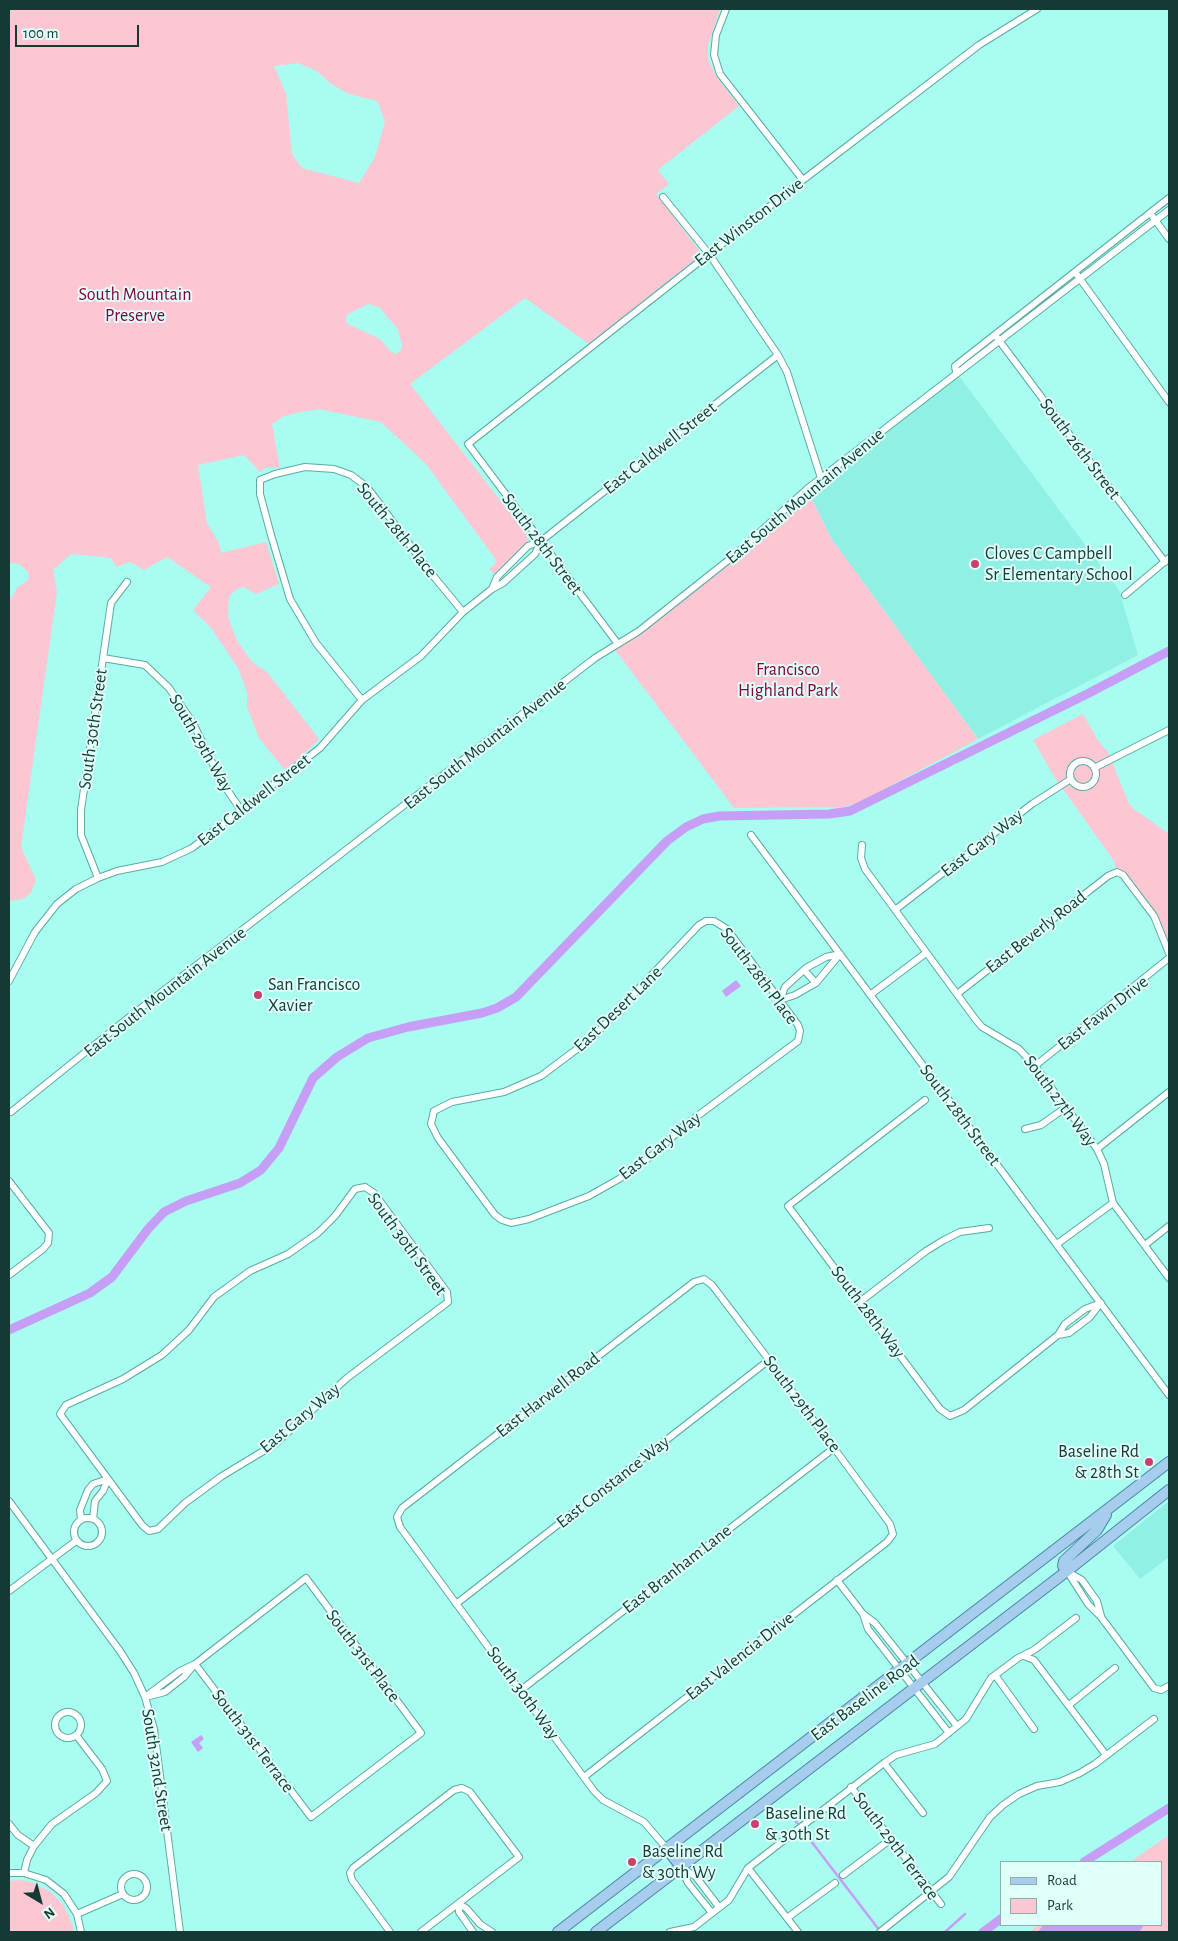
<!DOCTYPE html>
<html>
<head>
<meta charset="utf-8">
<style>
	body { margin:0 }
	#map { position:relative; width:1178px; height:1941px; overflow:hidden; background:#a8fcf0; font-family:"Alegreya Sans",sans-serif }
	canvas { display:block }
	.frame { position:absolute; inset:0; border:10px solid #153934; pointer-events:none }
	.legend { position:absolute; left:1000px; top:1861px; width:162px; height:65px; box-sizing:border-box; background:#dffff9; border:1px solid #8eb0aa; margin:0; padding:6px 9px; list-style:none; font-size:15px; color:#153934 }
	.legend li { display:flex; align-items:center; gap:10px; height:25px }
	.legend b { width:25px; border:1px solid #8eb0aa }
	.north { position:absolute; left:15px; top:1876px; width:50px; height:50px; -webkit-text-stroke:4px #dffff9; paint-order:stroke; rotate:143deg; font-size:14px; font-weight:700; line-height:20px; text-align:center; color:#153934 }
	.north::after { content:''; display:block; margin:auto; width:18px; height:22px; background:#153934; clip-path:polygon(50% 0,100% 100%,50% 72%,0 100%) }
	.scale { position:absolute; left:15px; top:25px; width:124px; height:22px; box-sizing:border-box; border:2px solid #153934; border-top:0; padding-left:6px; font-size:15px; line-height:18px; white-space:nowrap; color:#153934; -webkit-text-stroke:4px #dffff9; paint-order:stroke }
</style>
</head>
<body>
<div id="map">
<canvas width="1178" height="1941"></canvas>
<div class="frame"></div>
<ul class="legend">
<li><b style="height:6px;background:#a6cded"></b>Road</li>
<li><b style="height:14px;background:#fcc7d2"></b>Park</li>
</ul>
<div class="north">N</div>
<div class="scale">100 m</div>
</div>
<script>
const ctx = document.querySelector('canvas').getContext('2d');
ctx.lineJoin = 'round';
function fillPath(path, color) { ctx.fillStyle = color; ctx.fill(path, 'evenodd'); }
const toPath = rows => new Path2D(rows.map(r => 'M' + r).join(''));
function strokePath(path, color, width, dash) { ctx.strokeStyle = color; ctx.lineWidth = width; ctx.lineCap = dash ? 'butt' : 'round'; ctx.setLineDash(dash || []); ctx.stroke(path); }
function drawText(font, color, halo, rows, align = 'center') {
  ctx.font = font + ' "Alegreya Sans",sans-serif'; ctx.lineWidth = 4; ctx.setLineDash([]); ctx.textBaseline = 'middle'; ctx.strokeStyle = halo; ctx.fillStyle = color; for (const [text, x, y, turn = 0] of rows) {
    ctx.save(); ctx.translate(x, y); ctx.rotate((+turn || 0) * Math.PI / 180); ctx.textAlign = isNaN(turn) ? turn : align; if (halo) ctx.strokeText(text, 0, 0); ctx.fillText(text, 0, 0); ctx.restore();
  }
}
const built = toPath([
	[956,372,1119,590,1138,655,978,739,831,538,807,489],
	[1169,1501,1169,1557,1140,1579,1113,1546]
]);
const green = toPath([
	[9,9,720,9,708,45,708,59,716,76,739,106,658,170,669,184,656,194,702,254,589,344,525,298,410,384,527,535,528,542,494,574,489,569,495,564,496,560,426,464,381,422,319,409,296,413,284,416,272,424,280,468,266,468,260,472,244,455,198,465,207,523,219,543,221,553,266,542,279,584,256,594,244,587,237,589,229,596,228,617,237,641,252,662,267,672,319,739,293,765,284,769,259,738,247,707,247,692,238,668,212,629,193,610,211,587,167,557,144,570,130,562,116,567,111,558,71,554,53,570,57,592,21,847,36,880,31,893,23,899,10,901,9,602,17,588,29,579,28,572,19,564,9,563],
	[298,63,317,71,331,84,349,94,377,101,385,121,375,157,359,183,302,168,292,154,286,94,274,66],
	[368,304,379,307,397,328,402,344,401,350,396,354,391,352,380,339,348,324,345,319,348,314],
	[807,489,831,538,978,739,860,802,843,807,734,808,613,647,718,569],
	[1083,714,1099,742,1108,752,1130,806,1169,834,1169,953,1154,916,1124,875,1117,872,1114,861,1055,778,1033,740],
	[1169,1835,1169,1932,1029,1932,1039,1925,1162,1925,1162,1862,1130,1862],
	[18,1880,31,1882,51,1892,64,1906,73,1926,73,1932,9,1932,9,1881]
]);
const water = toPath([
	[736,980,741,986,726,997,722,991],
	[201,1735,204,1739,199,1743,203,1748,198,1752,191,1742],
	[1043,1925,1142,1925,1143,1927,1139,1932,1038,1932]
]);
const stream = toPath([
	[791,1815,880,1931],
	[945,1932,965,1914]
]);
const canal = toPath([
	[9,1330,90,1293,112,1277,148,1229,164,1212,186,1201,240,1183,261,1170,279,1148,313,1078,337,1057,368,1038,408,1027,482,1013,497,1008,516,997,667,841,686,827,703,819,719,816,829,814,850,811,1089,693,1169,651],
	[1084,1862,1169,1808],
	[983,1932,1002,1918]
]);
const minor = toPath([
	[726,9,716,35,714,55,720,74,803,180],
	[663,197,709,254,778,355,787,372,821,478],
	[1150,213,1169,239],
	[1075,272,1169,402],
	[995,335,1165,562],
	[956,372,955,366,1169,198],
	[492,589,497,577,528,546,541,541,778,355],
	[1125,595,1169,558],
	[618,644,468,444,803,180,979,45,1037,9],
	[103,658,145,665,169,688,193,723,221,781,241,810],
	[362,700,316,643,290,599,271,535,260,494,260,480,275,474,305,467,334,469,351,475,367,487,430,572,463,612],
	'1070 774a13 13 0 1 1 26 0a13 13 0 1 1-26 0Z',
	[1094,768,1169,730],
	[751,835,1169,1395],
	[862,845,861,858,865,869,976,1020,982,1027,1019,1049,1035,1066,1097,1149,1104,1164,1113,1203,1169,1278],
	[98,878,81,835,81,810,111,603,127,582],
	[895,910,1032,804,1071,779],
	[706,921,714,921,727,929,798,1025,800,1031,798,1041,684,1126,654,1154,619,1179,589,1196,529,1219,511,1223,502,1220,495,1215,438,1138,431,1124,434,1111,452,1102,504,1092,541,1076,593,1037,699,925,706,921],
	[804,970,816,983],
	[9,981,35,932,57,904,76,889,98,878,117,871,162,862,192,848,320,748,362,700,421,656,463,612,492,589,503,583,535,554,541,541],
	[957,994,1108,876,1117,872,1123,875,1154,916,1169,953],
	[870,995,926,953],
	[780,1000,785,987,806,968,826,957,840,954],
	[780,1000,795,995,816,983,840,954],
	[1035,1066,1169,958],
	[925,1100,788,1206,940,1409,950,1416,964,1410,1058,1335,1065,1324,1085,1309,1101,1303],
	[11,1112,128,1018,595,658,639,631,736,554,807,489,1169,210],
	[1025,1129,1041,1125,1065,1108],
	[1097,1149,1169,1092],
	[9,1181,49,1233,48,1243,43,1249,9,1275],
	[365,1187,374,1193,447,1292,448,1302,347,1378,275,1444,222,1476,185,1503,158,1529,149,1531,142,1525,60,1414,66,1405,123,1379,162,1355,189,1330,214,1297,250,1271,288,1254,318,1233,335,1216,355,1189,365,1187],
	[1057,1244,1113,1203],
	[1145,1245,1169,1226],
	[861,1301,926,1251,944,1240,960,1232,989,1228],
	[1058,1335,1069,1333,1090,1317,1100,1304],
	[9,1501,120,1651,134,1673,145,1697,154,1729,180,1932],
	'74 1532a14 14 0 1 1 28 0a14 14 0 1 1-28 0Z',
	[93,1519,95,1501,103,1491,108,1479],
	[81,1520,80,1510,88,1490,93,1484,108,1479],
	[1067,1571,1088,1604,1101,1617,1154,1688,1161,1690,1169,1686],
	[1068,1572,1082,1580,1097,1601,1101,1616],
	[837,1580,863,1614,868,1629,949,1733],
	[9,1591,76,1541],
	[456,1604,769,1360],
	[863,1614,875,1623,957,1726],
	[1024,1656,1034,1660,1106,1755],
	[995,1675,1034,1729],
	[521,1690,834,1448],
	[145,1697,180,1671,195,1664,306,1578,421,1733,311,1817,195,1664],
	[146,1697,165,1692,184,1677,194,1665],
	[1069,1705,1115,1668],
	'55 1725a13 13 0 1 1 26 0a13 13 0 1 1-26 0Z',
	[884,1763,923,1813],
	[584,1777,887,1542,893,1534,890,1524,769,1360,712,1285,704,1279,694,1282,402,1508,397,1517,400,1527,594,1791,603,1800,644,1822,668,1850],
	[851,1787,941,1904],
	[9,1824,18,1835,34,1846],
	[681,1867,696,1877,719,1907],
	[681,1868,688,1883,712,1913],
	[748,1868,798,1932],
	[9,1873,24,1873,46,1880,64,1894,77,1914,81,1932],
	[24,1873,27,1860,34,1846,52,1824,96,1793,107,1781,102,1769,76,1735],
	'121 1887a13 13 0 1 1 26 0a13 13 0 1 1-26 0Z',
	[843,1875,891,1839],
	[459,1904,466,1908,480,1924,492,1932],
	[459,1904,459,1912,473,1932],
	[77,1914,123,1894],
	[787,1918,835,1883],
	[390,1932,352,1880,350,1873,353,1868,454,1790,462,1788,470,1792,519,1857,421,1932],
	[670,1932,694,1927,729,1900,748,1868,884,1763,896,1755,935,1744,966,1719,991,1678,1018,1658,1034,1650,1076,1618],
	[880,1932,949,1877,990,1817,1003,1805,1019,1794,1037,1786,1060,1782,1080,1773,1095,1764,1154,1719]
]);
const primary = toPath([
	[1067,1571,1063,1566,1064,1561,1097,1530,1106,1515],
	[668,1850,681,1867],
	[558,1932,1169,1462],
	[596,1932,1067,1571,1169,1490]
]);
const markers = [
	[975,564,5,"#cb3e6d"],
	[258,995,5,"#cb3e6d"],
	[1149,1462,5,"#cb3e6d"],
	[755,1824,5,"#cb3e6d"],
	[632,1862,5,"#cb3e6d"]
];
const streetNames = [
	["East Winston Drive",749,222,-38],
	["East Caldwell Street",660,448,-38],
	["South 26th Street",1080,449,53],
	["East South Mountain Avenue",805,496,-40],
	["South 28th Place",397,530,51],
	["South 28th Street",542,544,53],
	["South 30th Street",93,729,-82],
	["South 29th Way",201,743,60],
	["East South Mountain Avenue",485,744,-38],
	["East Caldwell Street",254,800,-38],
	["East Gary Way",982,843,-38],
	["East Beverly Road",1036,932,-38],
	["South 28th Place",759,976,53],
	["East South Mountain Avenue",165,992,-38],
	["East Desert Lane",618,1009,-44],
	["East Fawn Drive",1103,1013,-38],
	["South 27th Way",1060,1101,53],
	["South 28th Street",960,1115,53],
	["East Gary Way",660,1146,-38],
	["South 30th Street",407,1244,54],
	["South 28th Way",868,1312,53],
	["East Harwell Road",548,1395,-38],
	["South 29th Place",802,1404,53],
	["East Gary Way",300,1418,-40],
	["East Constance Way",613,1482,-38],
	["East Branham Lane",677,1569,-38],
	["South 31st Place",363,1656,53],
	["East Valencia Drive",740,1656,-38],
	["South 30th Way",523,1693,54],
	["East Baseline Road",865,1698,-37],
	["South 31st Terrace",253,1741,53],
	["South 32nd Street",157,1770,81],
	["South 29th Terrace",896,1846,53]
];
const parkNames = [
	["South Mountain",135,295],
	["Preserve",135,316],
	["Francisco",788,670],
	["Highland Park",788,691]
];
const poiNames = [
	["Cloves C Campbell",985,554],
	["Sr Elementary School",985,575],
	["San Francisco",268,985],
	["Xavier",268,1006],
	["Baseline Rd",1139,1452,"right"],
	["& 28th St",1139,1473,"right"],
	["Baseline Rd",765,1814],
	["& 30th St",765,1835],
	["Baseline Rd",642,1852],
	["& 30th Wy",642,1873]
];
fillPath(built, '#90f0e3');
fillPath(green, '#fcc7d2');
fillPath(water, '#c69ef5');
strokePath(stream, '#c69ef5', 2.5);
strokePath(canal, '#c69ef5', 9);
strokePath(minor, '#58aca1', 8);
strokePath(primary, '#4d84a4', 12);
strokePath(minor, '#fff', 6);
strokePath(primary, '#a6cded', 10);
for (const [x, y, r, color] of markers) { const dot = new Path2D(); dot.arc(x, y, r, 0, 2 * Math.PI); ctx.fillStyle = color; ctx.fill(dot); strokePath(dot, '#dffff9', 2); }
drawText('18px', '#153934', '#dffff9', streetNames);
drawText('18px', '#7e0339', '#dffff9', parkNames);
drawText('18px', '#153934', '#dffff9', poiNames, 'left');
</script>
</body>
</html>
